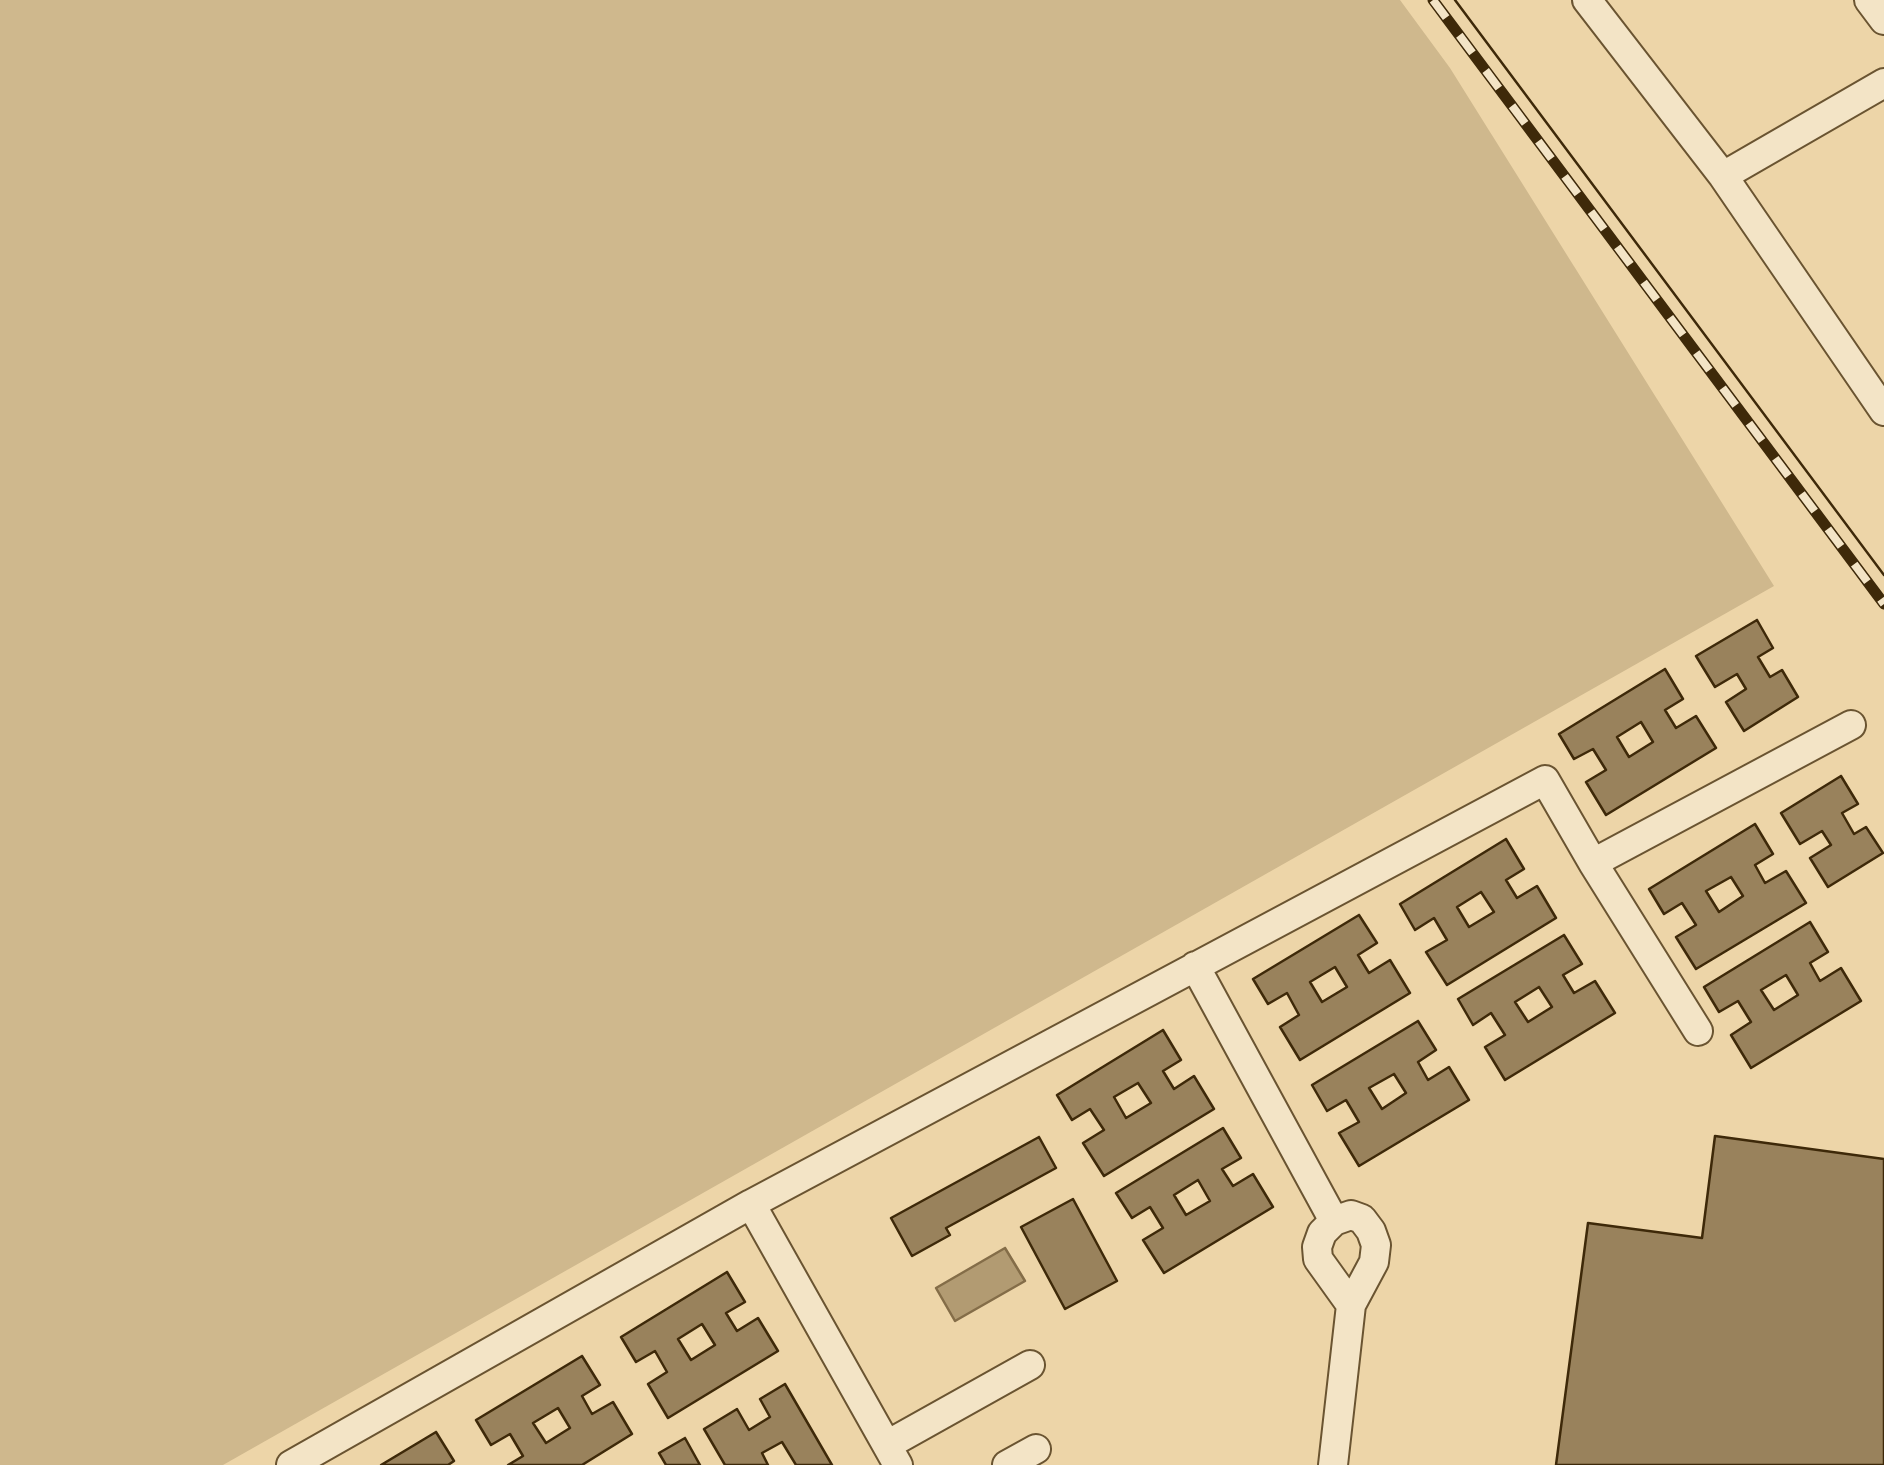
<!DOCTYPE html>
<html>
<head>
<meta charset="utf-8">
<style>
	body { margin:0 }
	canvas { display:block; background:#edd5a8 }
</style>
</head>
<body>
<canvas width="1884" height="1465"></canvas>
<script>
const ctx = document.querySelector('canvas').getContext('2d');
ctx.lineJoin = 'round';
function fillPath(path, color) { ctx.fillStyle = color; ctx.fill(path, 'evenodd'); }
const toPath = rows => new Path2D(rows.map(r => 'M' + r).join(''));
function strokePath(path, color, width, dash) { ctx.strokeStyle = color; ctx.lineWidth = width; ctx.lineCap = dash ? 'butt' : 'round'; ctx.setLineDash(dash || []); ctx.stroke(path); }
const green = toPath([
	[0,0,1400,0,1450,68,1774,586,223,1465,0,1465]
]);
const water = toPath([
	[1005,1248,1025,1281,955,1321,936,1288,1005,1248]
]);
const building = toPath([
	[1757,620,1773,648,1758,657,1770,677,1782,670,1798,697,1744,731,1726,702,1746,689,1737,674,1715,687,1696,656,1757,620],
	[1665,669,1683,699,1665,710,1676,728,1696,716,1716,748,1606,815,1586,782,1606,770,1593,749,1574,759,1559,734,1665,669],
	[1641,722,1653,742,1629,757,1617,737,1641,722],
	[1841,776,1858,804,1842,813,1854,834,1866,827,1883,853,1828,887,1810,858,1831,845,1822,831,1800,844,1781,813,1841,776],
	[1755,824,1773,854,1755,865,1765,883,1786,871,1806,903,1696,969,1676,937,1696,925,1682,903,1664,914,1649,889,1755,824],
	[1731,877,1743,896,1719,912,1706,891,1731,877],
	[1506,839,1524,869,1506,880,1517,898,1537,886,1556,918,1447,985,1426,952,1447,940,1434,918,1415,930,1400,904,1506,839],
	[1481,892,1494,912,1469,927,1457,907,1481,892],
	[1359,915,1377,943,1358,955,1369,973,1390,960,1410,993,1300,1060,1280,1027,1299,1015,1287,993,1268,1004,1253,979,1359,915],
	[1335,967,1347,987,1322,1002,1310,982,1335,967],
	[1810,922,1828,952,1810,963,1820,981,1841,968,1861,1001,1751,1068,1731,1035,1751,1022,1738,1001,1719,1012,1704,987,1810,922],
	[1786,975,1798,995,1774,1010,1761,990,1786,975],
	[1564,935,1582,964,1563,975,1574,993,1595,981,1615,1013,1505,1080,1485,1047,1505,1035,1491,1013,1473,1025,1458,999,1564,935],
	[1539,987,1552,1007,1528,1022,1515,1002,1539,987],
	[1418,1021,1436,1050,1418,1062,1428,1080,1449,1067,1469,1100,1359,1166,1339,1133,1359,1122,1346,1100,1327,1111,1312,1085,1418,1021],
	[1394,1074,1406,1093,1382,1109,1369,1088,1394,1074],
	[1163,1030,1181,1060,1163,1071,1174,1089,1194,1076,1214,1109,1104,1176,1083,1143,1104,1130,1090,1109,1072,1120,1057,1095,1163,1030],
	[1138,1083,1151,1103,1126,1118,1114,1097,1138,1083],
	[1223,1128,1241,1158,1222,1169,1233,1186,1253,1174,1273,1207,1164,1273,1143,1240,1163,1228,1150,1207,1132,1218,1116,1193,1223,1128],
	[1198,1180,1210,1201,1186,1215,1174,1195,1198,1180],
	[1715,1136,1884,1159,1884,1465,1556,1465,1588,1223,1702,1238,1715,1136],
	[1039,1137,1056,1168,946,1228,950,1235,912,1256,891,1218,1039,1137],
	[1073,1199,1117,1281,1065,1309,1021,1227,1073,1199],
	[727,1272,745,1302,726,1313,737,1331,758,1318,778,1351,668,1418,648,1384,667,1372,655,1351,636,1362,621,1337,727,1272],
	[702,1324,715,1345,691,1360,678,1339,702,1324],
	[582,1356,600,1385,582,1396,592,1414,613,1402,632,1434,582,1465,508,1465,523,1456,510,1434,491,1445,476,1420,582,1356],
	[558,1408,570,1428,546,1443,533,1423,558,1408],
	[785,1384,832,1465,796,1465,782,1442,762,1453,768,1465,725,1465,704,1429,737,1409,749,1430,770,1417,760,1399,785,1384],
	[436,1432,454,1461,448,1465,381,1465,436,1432],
	[685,1438,700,1465,666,1465,659,1453,685,1438]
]);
const street = toPath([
	[1587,0,1723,176,1884,411],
	[1869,0,1884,20],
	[1723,176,1884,83],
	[1593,863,1698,1031],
	[1195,966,1334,1221],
	[887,1445,1030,1365],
	[291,1465,751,1204],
	[898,1465,751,1204,1545,780,1593,863,1851,725],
	[1007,1465,1036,1449],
	[1333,1465,1351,1305,1374,1262,1376,1245,1371,1231,1362,1219,1351,1215,1334,1221,1322,1233,1317,1247,1318,1259,1351,1305]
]);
const tram = toPath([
	[1455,0,1884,575]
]);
const rail = toPath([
	[1433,0,1884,604]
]);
fillPath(green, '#cfb88d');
fillPath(water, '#b29b72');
strokePath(water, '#846d48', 2.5);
fillPath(building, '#99825c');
strokePath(building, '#3e2909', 2.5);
strokePath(street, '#6a5431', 32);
strokePath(street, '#f3e4c6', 28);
strokePath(tram, '#3e2909', 2.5);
strokePath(rail, '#3e2909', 11);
strokePath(rail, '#f3e4c6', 8, [22]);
</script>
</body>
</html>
